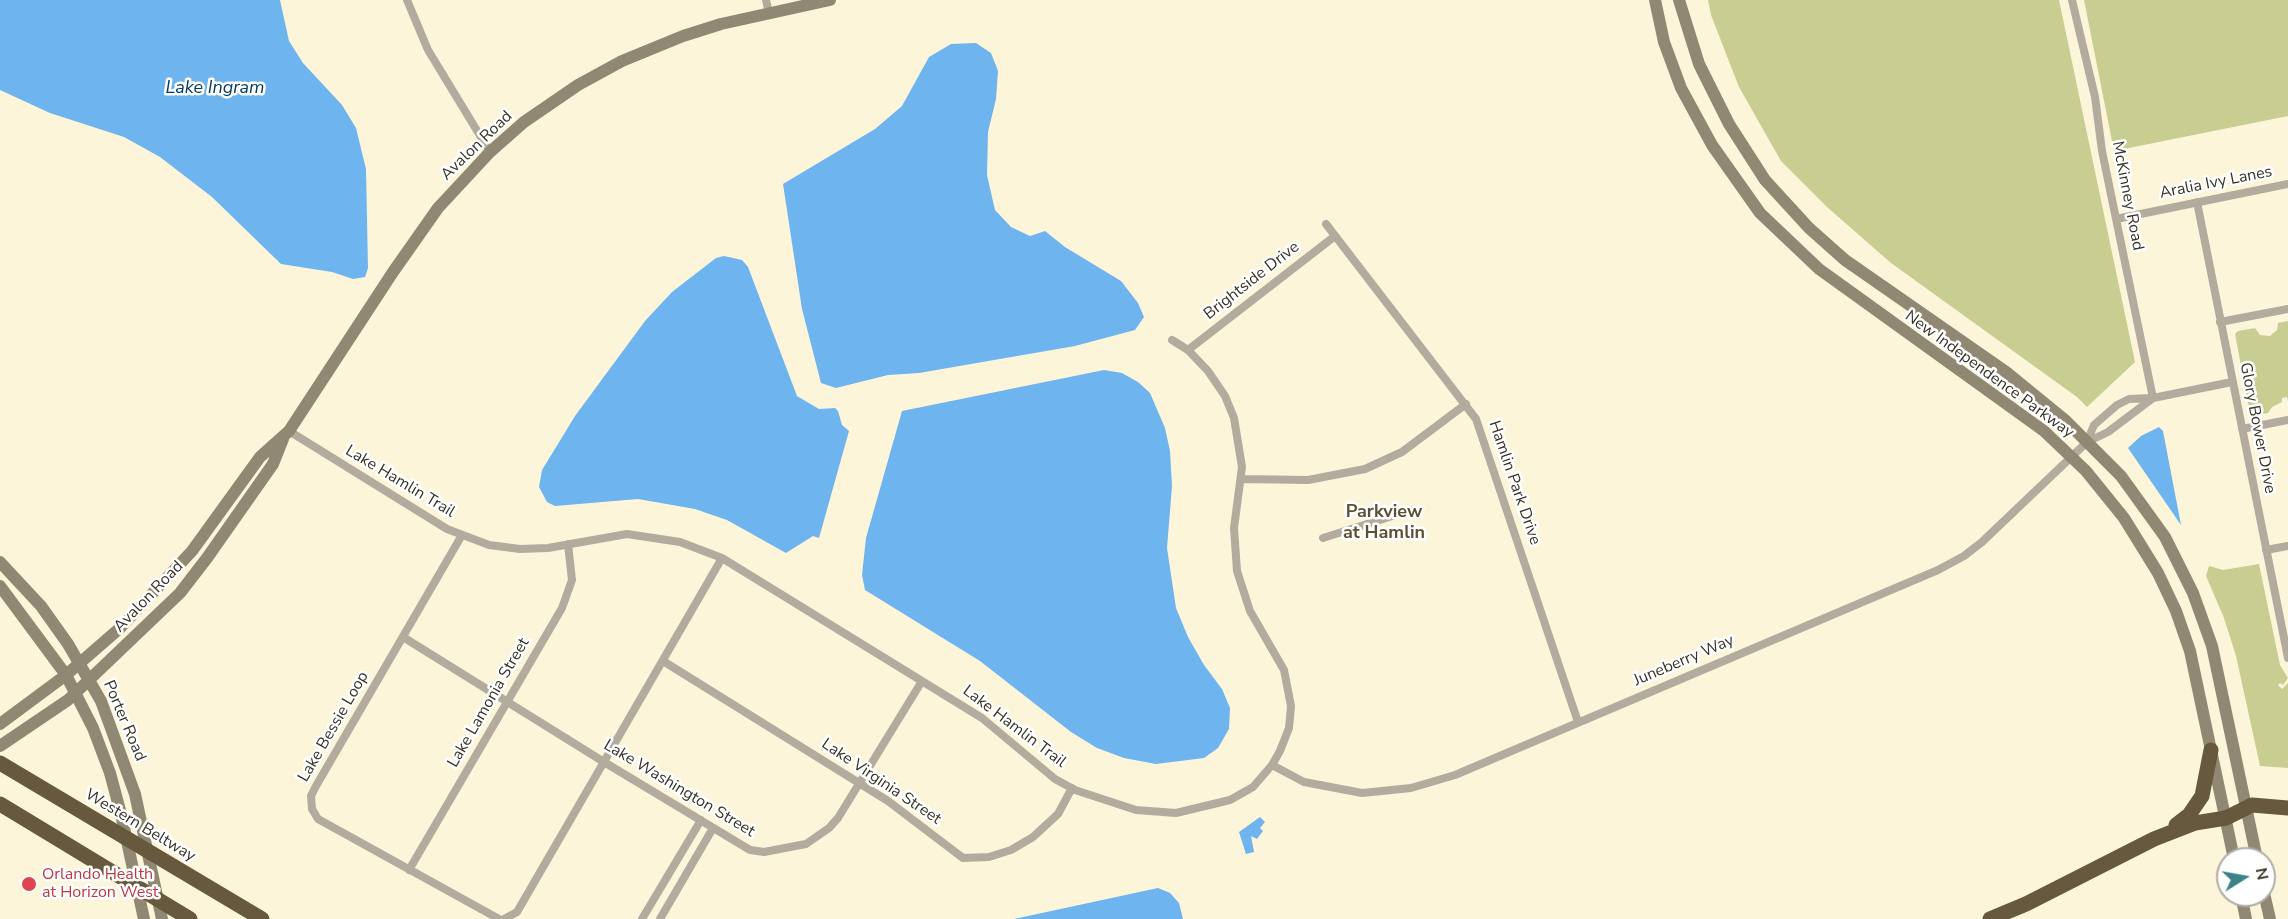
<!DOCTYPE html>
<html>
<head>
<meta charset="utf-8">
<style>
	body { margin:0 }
	#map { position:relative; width:2288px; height:919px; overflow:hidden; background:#fdf5da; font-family:"Nunito Sans",sans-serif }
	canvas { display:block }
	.north { position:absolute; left:2216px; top:847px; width:60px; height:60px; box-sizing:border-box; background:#fff; border:2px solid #afada8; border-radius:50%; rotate:79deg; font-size:16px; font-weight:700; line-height:24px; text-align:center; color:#373326 }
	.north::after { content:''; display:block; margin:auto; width:21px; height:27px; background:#3b8389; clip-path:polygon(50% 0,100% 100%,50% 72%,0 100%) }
</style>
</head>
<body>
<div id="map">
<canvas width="2288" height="919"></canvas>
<div class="north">N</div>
</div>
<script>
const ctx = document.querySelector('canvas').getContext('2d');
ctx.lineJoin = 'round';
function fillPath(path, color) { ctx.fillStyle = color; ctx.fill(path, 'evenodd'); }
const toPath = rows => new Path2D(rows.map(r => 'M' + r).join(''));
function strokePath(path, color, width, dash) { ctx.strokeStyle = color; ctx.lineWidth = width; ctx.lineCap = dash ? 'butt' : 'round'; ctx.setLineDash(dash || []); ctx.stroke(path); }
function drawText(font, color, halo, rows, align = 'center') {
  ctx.font = font + ' "Nunito Sans",sans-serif'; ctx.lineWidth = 5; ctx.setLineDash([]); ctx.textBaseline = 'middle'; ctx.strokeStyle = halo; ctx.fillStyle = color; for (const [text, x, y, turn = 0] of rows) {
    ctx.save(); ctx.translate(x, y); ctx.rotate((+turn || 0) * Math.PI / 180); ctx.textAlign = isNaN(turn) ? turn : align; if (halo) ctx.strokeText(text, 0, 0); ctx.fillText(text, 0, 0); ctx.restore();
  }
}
const green = toPath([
	[1708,0,2059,0,2135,362,2087,407,2077,397,1891,263,1827,207,1781,161,1739,87,1711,15],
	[2084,0,2288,0,2288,116,2114,151],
	[2288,321,2288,401,2287,397,2282,398,2282,402,2272,407,2268,413,2253,416,2250,413,2235,334,2238,331,2255,328,2260,335,2270,336,2277,330,2278,323],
	[2259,564,2280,665,2288,678,2283,685,2280,683,2278,685,2282,689,2288,683,2288,768,2260,766,2236,656,2224,618,2206,576,2209,566,2223,570]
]);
const water = toPath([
	[0,0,280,0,289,41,303,63,342,105,356,128,366,169,368,268,365,277,353,279,332,272,281,264,212,197,160,157,124,137,50,113,0,90],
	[976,43,991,53,998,71,996,99,988,132,987,175,995,210,1011,227,1030,236,1045,231,1065,247,1121,281,1138,303,1144,317,1135,330,1075,346,919,373,888,375,836,388,821,383,802,309,783,184,875,129,902,106,929,57,951,44],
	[724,256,742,260,748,267,797,396,819,409,835,408,838,411,842,425,849,431,819,538,813,536,786,553,727,520,695,509,638,499,555,506,547,502,539,487,542,470,575,416,645,321,672,292,716,258],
	[1104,370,1122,373,1138,382,1150,393,1165,428,1170,451,1172,486,1167,548,1176,608,1188,637,1204,665,1222,689,1230,708,1229,729,1218,748,1204,758,1156,764,1124,758,1097,748,1071,732,980,661,865,590,862,575,866,538,902,411],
	[2159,427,2163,431,2181,525,2128,448,2141,436],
	[1260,817,1265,822,1260,828,1263,831,1257,839,1251,836,1254,852,1246,854,1239,832],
	[1158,888,1170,893,1179,903,1183,919,1014,919]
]);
const street = toPath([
	[407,0,428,50,490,152],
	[766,0,769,13],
	[2072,0,2095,97,2102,151,2153,398],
	[2197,202,2288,658],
	[2116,219,2288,184],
	[1326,224,1476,419,1578,722],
	[2220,322,2288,309],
	[1188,350,1335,236],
	[2242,429,2288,420],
	[289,431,447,529,489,545,520,549,548,548,627,534,680,542,722,558,982,718,1055,779,1075,790,1136,810,1176,813,1230,800,1253,787,1272,765,1280,751,1289,728,1291,706,1284,670,1250,611,1237,571,1234,528,1242,467,1234,418,1225,396,1208,371,1188,350,1172,340],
	[2087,442,2094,425,2117,405,2129,399,2153,398,2232,382],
	[1242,479,1308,480,1365,469,1402,452,1466,404],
	[462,535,316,786,311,796,312,809,318,819,499,919],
	[1323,538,1411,510],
	[2266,550,2288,546],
	[403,637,604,762,750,850,764,852,806,844,829,828,838,818,922,681],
	[663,661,888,801,963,858,989,857,1011,850,1033,837,1058,814,1072,788],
	[1272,765,1304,782,1362,793,1411,788,1455,775,1938,570,1964,556,1982,542,2087,442,2108,432,2153,398],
	[409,870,562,608,572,580,568,544],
	[504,919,517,912,722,558],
	[642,919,701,820],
	[660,919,713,828]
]);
const secondary = toPath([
	[1655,0,1664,42,1681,88,1712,145,1760,213,1819,269,2044,431,2086,471,2124,518,2158,573,2176,611,2190,651,2234,859],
	[1679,0,1699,64,1729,124,1765,180,1809,228,1845,260,2006,372,2066,421,2121,476,2165,537,2193,593,2212,646,2257,859],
	[0,562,41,606,68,644,101,701,135,794,162,919],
	[0,586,66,675,93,728,110,773,121,814,144,919],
	[0,724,66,675,120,628,192,551,260,457,289,431,393,272,438,208,490,152,524,122,578,85,622,61,683,36,721,24,830,0],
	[0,746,68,700,180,593,207,558,273,464,283,439],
	[2264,893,2270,919],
	[2241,895,2246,919]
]);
const highway = toPath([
	[0,763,262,919],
	[0,804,190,919],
	[2176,825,2189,815,2202,796,2211,750],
	[1990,919,2026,904,2154,839,2195,823,2226,818,2252,805,2288,808]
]);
const markers = [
	[29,884,8,"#e0444e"]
];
const streetNames = [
	["Avalon Road",477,146,-44],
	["Aralia Ivy Lanes",2216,183,-11],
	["McKinney Road",2127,196,79],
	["Brightside Drive",1252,281,-38],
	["New Independence Parkway",1989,375,36],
	["Glory Bower Drive",2257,428,79],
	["Lake Hamlin Trail",400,482,31],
	["Hamlin Park Drive",1514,483,71],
	["Avalon Road",149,597,-46],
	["Juneberry Way",1684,661,-23],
	["Lake Lamonia Street",489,703,-60],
	["Porter Road",124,721,67],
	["Lake Bessie Loop",334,727,-60],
	["Lake Hamlin Trail",1014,727,37],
	["Lake Virginia Street",881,782,34],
	["Lake Washington Street",679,789,31],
	["Western Beltway",140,826,31]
];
const healthNames = [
	["Orlando Health",42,875],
	["at Horizon West",42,893]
];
const waterNames = [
	["Lake Ingram",215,89]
];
const neighbourhoodNames = [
	["Parkview",1384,513],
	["at Hamlin",1384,534]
];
fillPath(green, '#c8cd92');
fillPath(water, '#6eb4ee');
strokePath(street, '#b2ab9e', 8);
strokePath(secondary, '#918874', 12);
strokePath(highway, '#66593d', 15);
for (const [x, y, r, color] of markers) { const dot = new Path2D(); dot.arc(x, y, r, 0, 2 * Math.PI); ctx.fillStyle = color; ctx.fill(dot); strokePath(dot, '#fff', 2); }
drawText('16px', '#373326', '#fff', streetNames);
drawText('16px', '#be3a42', '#fff', healthNames, 'left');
drawText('italic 18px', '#043c62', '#fff', waterNames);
drawText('bold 18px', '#5b5134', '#fff', neighbourhoodNames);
</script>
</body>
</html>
